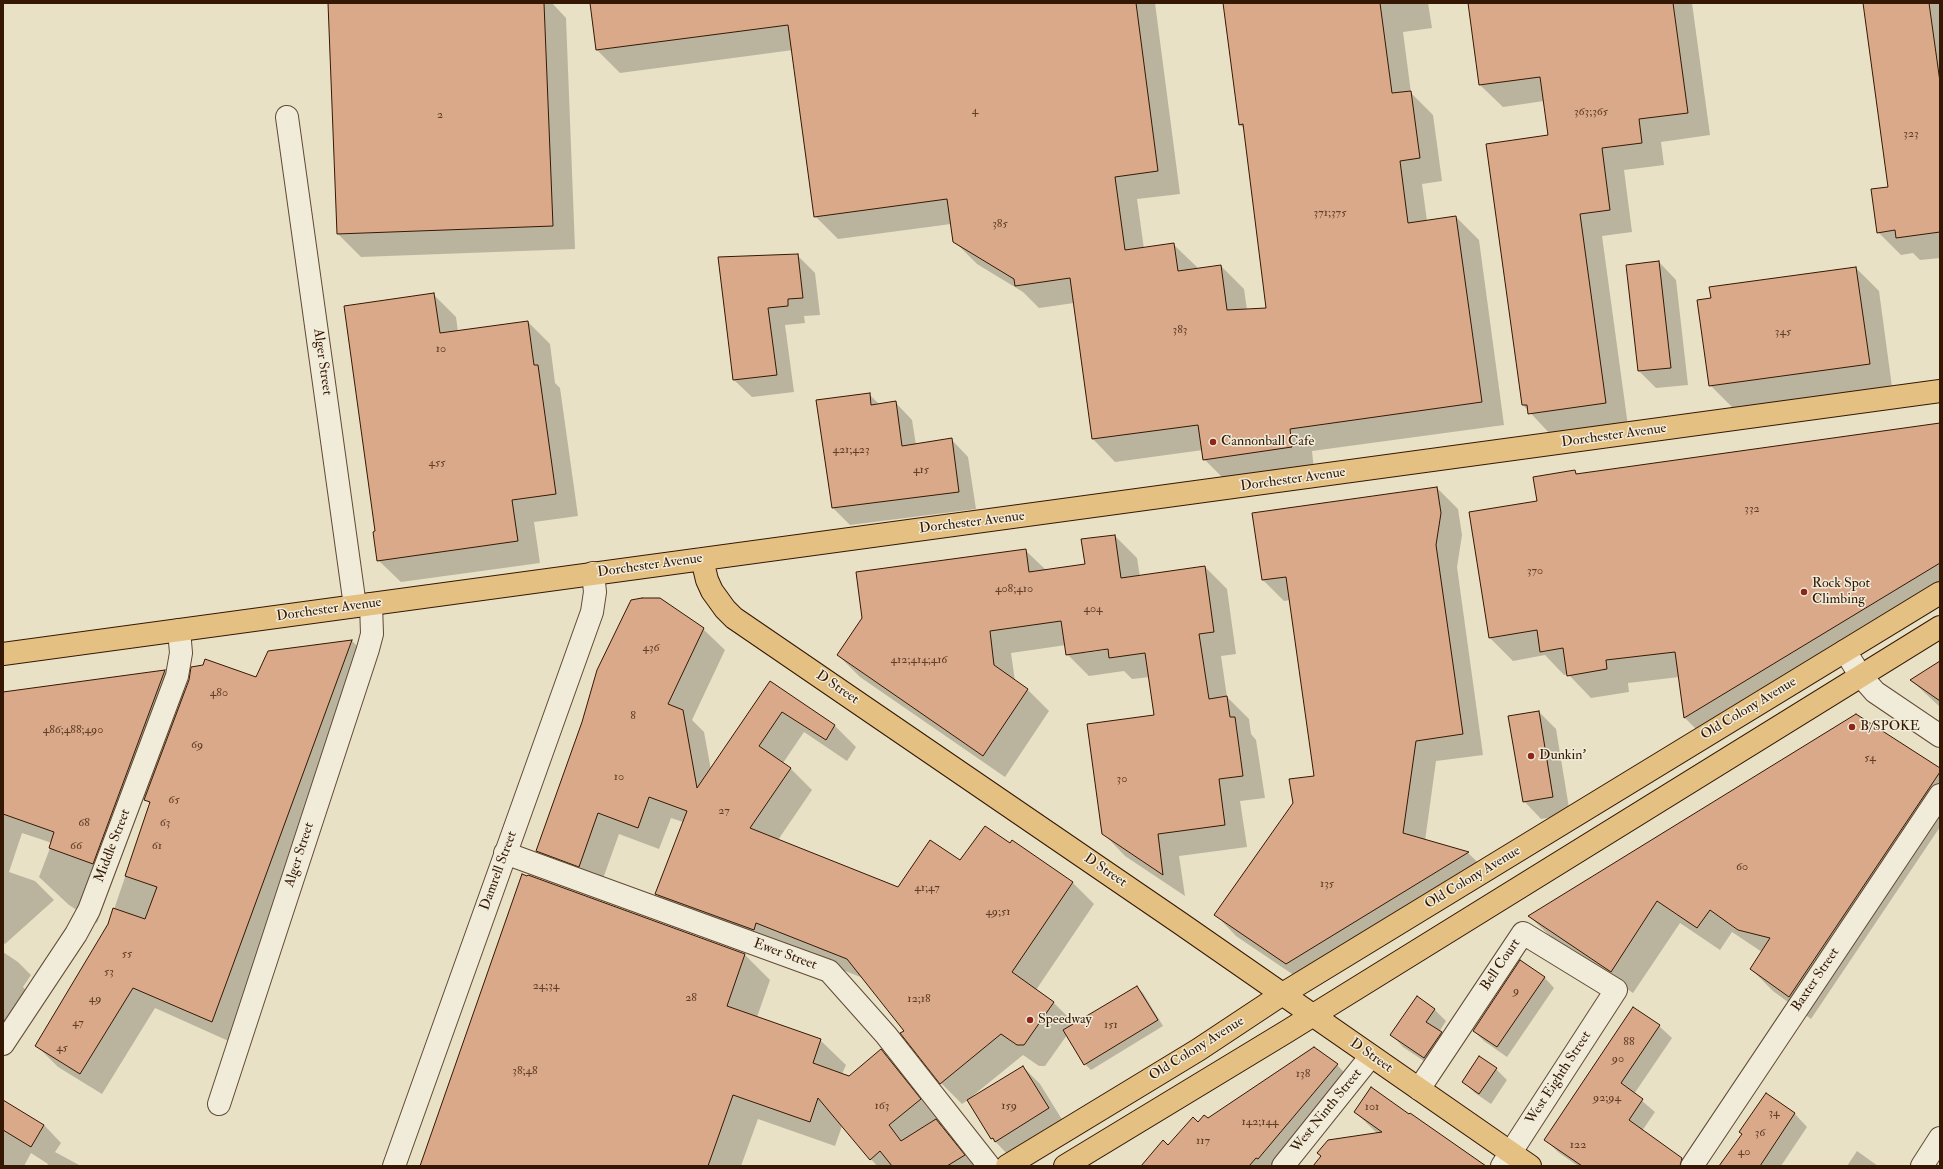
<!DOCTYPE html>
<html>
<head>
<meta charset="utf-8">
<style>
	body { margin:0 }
	#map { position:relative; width:1943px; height:1169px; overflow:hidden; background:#e9e1c6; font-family:"IM FELL Double Pica",serif }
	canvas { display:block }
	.frame { position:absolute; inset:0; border:4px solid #351803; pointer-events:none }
</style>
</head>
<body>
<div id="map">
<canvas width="1943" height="1169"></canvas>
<div class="frame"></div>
</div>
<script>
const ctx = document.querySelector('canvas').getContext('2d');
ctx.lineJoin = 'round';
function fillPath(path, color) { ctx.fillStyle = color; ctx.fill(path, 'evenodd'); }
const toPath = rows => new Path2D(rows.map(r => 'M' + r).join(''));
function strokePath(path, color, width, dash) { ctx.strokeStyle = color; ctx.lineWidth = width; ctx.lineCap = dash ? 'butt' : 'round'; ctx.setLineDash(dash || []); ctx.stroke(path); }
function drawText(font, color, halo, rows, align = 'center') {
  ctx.font = font + ' "IM FELL Double Pica",serif'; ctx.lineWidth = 3; ctx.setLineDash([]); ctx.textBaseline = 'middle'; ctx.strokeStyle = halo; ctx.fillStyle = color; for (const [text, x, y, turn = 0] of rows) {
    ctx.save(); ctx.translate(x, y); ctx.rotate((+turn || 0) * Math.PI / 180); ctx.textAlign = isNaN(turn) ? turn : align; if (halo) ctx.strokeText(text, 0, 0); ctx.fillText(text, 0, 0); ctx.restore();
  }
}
const shadow = toPath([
	[329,3,552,3,566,18,575,249,361,257,338,234],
	[591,3,1155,3,1180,194,1137,199,1144,249,1174,245,1197,267,1197,270,1221,266,1244,289,1247,310,1267,309,1245,129,1240,125,1224,3,1428,3,1432,28,1403,32,1411,93,1433,115,1442,181,1422,184,1427,221,1456,217,1479,240,1504,425,1312,451,1314,470,1227,482,1204,459,1203,450,1115,462,1093,439,1074,303,1039,308,1023,292,977,264,954,241,951,224,838,239,815,216,793,50,620,73,597,50],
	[1469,3,1692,3,1710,135,1661,142,1664,165,1624,170,1632,232,1602,236,1628,426,1552,436,1523,405,1549,136,1544,101,1503,107,1480,85],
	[1864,3,1940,3,1940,258,1920,260,1913,253,1901,255,1878,232,1889,187],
	[797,255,815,273,820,315,804,316,805,323,785,325,794,392,752,397,734,380,719,258],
	[1659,262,1676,280,1688,385,1656,388,1639,371,1627,266],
	[1856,268,1879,291,1892,387,1733,408,1710,385],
	[434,295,456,317,458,332,528,322,550,344,555,383,560,388,578,516,534,522,540,563,401,582,378,560,376,532],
	[869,394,880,405,895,402,912,420,916,445,951,439,968,457,976,509,850,525,833,508],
	[1940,424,1940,600,1708,741,1685,718,1679,677,1628,683,1629,692,1591,698,1568,674,1564,675,1545,655,1513,661,1490,638,1538,502,1575,472,1578,475],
	[1437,488,1458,509,1462,535,1457,567,1483,755,1436,761,1425,841,1468,853,1489,873,1307,984,1236,936,1216,915,1315,777,1290,600,1284,601,1263,580],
	[1115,536,1137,558,1140,577,1205,567,1227,589,1236,654,1221,656,1227,697,1249,719,1251,734,1256,740,1265,798,1240,801,1247,847,1179,856,1185,896,1125,856,1103,833,1155,716,1150,677,1132,679,1124,671,1089,676,1067,654,1066,645,1011,653,1015,681,1027,689,1049,711,1005,777,860,677,838,655,1025,550,1046,570,1086,565],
	[1113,647,1113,649,1084,653,1084,651],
	[703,629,725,650,692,720,704,732,711,770,770,683,835,726,856,747,847,761,804,732,783,763,791,769,812,790,778,840,898,888,960,862,1010,845,1012,842,1073,883,1094,904,1036,990,1054,1003,1075,1024,1137,987,1143,993,1163,1026,1091,1070,1085,1064,1067,1035,1045,1066,1039,1066,1023,1055,970,1098,970,1099,1023,1067,1040,1084,1066,1126,1009,1156,992,1138,968,1100,962,1104,941,1083,905,1031,863,978,777,944,677,915,656,894,683,822,671,818,659,849,619,834,600,887,558,872,537,851],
	[352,641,373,662,233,1043,155,1008,102,1094,58,1067,37,1046,109,924,150,804,144,798,97,923,69,905,39,877,52,843,22,833,9,872,35,881,54,900,5,944,3,942,3,693,165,671,186,692,257,679,269,652],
	[1940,663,1940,707,1911,680],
	[1539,712,1556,729,1570,814,1541,819,1524,801],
	[1940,769,1940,827,1811,1019,1773,991,1751,969,1762,952,1732,932,1720,950,1680,923,1633,993,1551,937,1529,916],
	[528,876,745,955,770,980,757,1017,820,1040,846,1065,842,1074,850,1077,881,1051,906,1076,945,1125,942,1127,961,1146,977,1166,877,1166,842,1126,835,1146,758,1119,741,1166,421,1166],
	[3,952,18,962,31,975,23,987,36,1001,3,1046],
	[1544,977,1554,988,1507,1057,1484,1041,1474,1031],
	[1434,1009,1446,1021,1439,1032,1453,1045,1436,1069,1403,1047,1392,1035],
	[1659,1026,1672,1038,1634,1094,1655,1112,1642,1131,1682,1159,1689,1166,1578,1166,1558,1152,1545,1139],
	[1314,1048,1337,1065,1356,1084,1287,1166,1142,1166,1198,1124,1208,1119],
	[1496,1069,1507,1080,1491,1104,1475,1093,1463,1081],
	[1766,1094,1795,1114,1807,1127,1781,1166,1720,1166,1743,1134],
	[3,1101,44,1125,61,1143,55,1152,81,1166,47,1166,48,1164,31,1153,24,1166,3,1166],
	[1355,1112,1483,1166,1322,1166,1378,1134],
	[1857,1151,1878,1166,1847,1166]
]);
const building = toPath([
	[328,3,544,3,553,226,337,234,328,3],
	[590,3,1136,3,1158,171,1115,177,1125,250,1174,243,1178,271,1221,265,1227,310,1266,308,1243,124,1239,125,1223,3,1380,3,1392,93,1411,91,1420,158,1400,161,1408,223,1456,216,1482,402,1290,429,1292,447,1203,460,1198,425,1092,439,1070,278,1015,286,1014,279,953,242,947,199,814,217,788,25,596,50,590,3],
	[1468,3,1673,3,1688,113,1639,119,1642,143,1602,148,1610,210,1580,214,1606,403,1528,414,1527,405,1522,405,1486,144,1548,135,1540,77,1479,85,1468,3],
	[1863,3,1929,3,1940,82,1940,232,1896,238,1895,230,1877,233,1871,189,1888,187,1863,3],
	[798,254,803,298,788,299,788,306,768,308,777,375,733,380,718,257,798,254],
	[1659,261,1671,368,1638,371,1626,265,1659,261],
	[1856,267,1870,364,1709,386,1697,300,1711,298,1709,287,1856,267],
	[434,293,440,333,528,321,534,365,538,365,556,494,512,500,518,541,377,561,373,532,375,531,344,306,434,293],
	[870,393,871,405,896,401,902,446,952,438,959,492,832,508,816,400,870,393],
	[1940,423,1940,563,1684,718,1675,652,1606,660,1607,669,1567,676,1563,648,1540,652,1537,630,1489,638,1469,512,1537,501,1533,477,1575,470,1576,474,1940,423],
	[1437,487,1441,513,1436,545,1463,734,1416,741,1403,833,1469,852,1286,964,1214,915,1293,803,1289,779,1314,776,1286,577,1262,580,1252,513,1437,487],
	[1115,535,1121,578,1205,566,1214,632,1199,634,1209,699,1227,696,1230,717,1235,717,1243,776,1219,779,1225,825,1158,834,1163,875,1102,834,1087,724,1154,715,1145,653,1109,658,1108,649,1066,655,1061,621,990,631,994,665,1028,689,983,756,837,655,862,618,856,572,1026,549,1029,572,1085,564,1081,539,1115,535],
	[642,598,660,598,704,628,668,704,683,710,697,788,770,681,835,725,826,740,782,712,759,746,791,768,750,828,898,887,930,840,960,860,985,826,1010,843,1012,840,1073,882,1012,972,1054,1002,1024,1045,1017,1045,1001,1034,940,1084,900,1033,904,1031,847,959,756,923,754,930,655,894,687,811,649,797,638,828,598,813,579,867,536,851,582,722,597,670,631,600,642,598],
	[352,640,212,1022,133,988,80,1074,35,1046,108,924,113,908,145,919,157,887,125,876,150,802,144,800,189,680,191,667,203,665,205,659,256,677,268,651,352,640],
	[1940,661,1940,701,1910,680,1940,661],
	[165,670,93,864,49,848,54,832,3,814,3,692,165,670],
	[1539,711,1553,797,1523,802,1508,716,1539,711],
	[1856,714,1940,768,1940,772,1789,997,1750,969,1770,938,1738,930,1710,910,1697,928,1657,901,1611,972,1528,916,1856,714],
	[522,874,527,876,528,875,745,954,727,1006,821,1039,813,1063,849,1076,881,1049,921,1099,889,1125,901,1141,936,1119,965,1155,947,1166,892,1166,880,1151,870,1160,818,1098,810,1122,733,1095,708,1166,420,1166,522,874],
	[1520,960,1545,977,1497,1047,1473,1031,1520,960],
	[1137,986,1158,1020,1084,1065,1063,1030,1137,986],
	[1417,996,1435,1009,1426,1022,1442,1032,1424,1058,1390,1035,1417,996],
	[1633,1007,1660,1025,1621,1083,1643,1099,1629,1120,1682,1158,1680,1166,1582,1166,1544,1140,1633,1007],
	[1314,1047,1338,1064,1258,1159,1256,1158,1249,1166,1141,1166,1163,1140,1168,1145,1193,1117,1198,1122,1204,1115,1208,1118,1314,1047],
	[1479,1056,1497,1068,1479,1094,1462,1082,1479,1056],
	[1023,1066,1049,1108,995,1142,993,1138,991,1139,967,1100,1023,1066],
	[1371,1087,1409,1114,1410,1113,1486,1166,1313,1166,1321,1156,1317,1153,1328,1140,1382,1132,1354,1112,1371,1087],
	[1766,1093,1795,1113,1760,1166,1719,1166,1742,1134,1739,1132,1766,1093],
	[3,1100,44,1125,31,1147,3,1130,3,1100]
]);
const minor = toPath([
	[287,117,355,606],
	[1845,651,1860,675,1875,692,1940,736],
	[505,853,829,971,886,1035,989,1166],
	[3,1044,76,934,89,910,177,676,181,653,179,630],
	[1419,1089,1523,933,1616,990,1502,1166],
	[219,1104,368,649,372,634,371,604],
	[394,1166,592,612,595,592,593,573],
	[1283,1166,1371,1056],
	[1692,1166,1940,795],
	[1922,1166,1940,1138]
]);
const major = toPath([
	[702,559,707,580,712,591,725,609,734,618,1180,923,1530,1166],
	[3,654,1940,391],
	[1007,1166,1198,1050,1281,995,1940,593],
	[1065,1166,1286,1032,1940,627]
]);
const markers = [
	[1213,442,4,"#8f2418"],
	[1804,592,4,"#8f2418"],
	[1852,727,4,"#8f2418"],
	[1531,756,4,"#8f2418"],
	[1030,1020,4,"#8f2418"]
];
const numberNames = [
	["4",975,111],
	["363;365",1591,112],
	["2",440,115],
	["323",1911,134],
	["371;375",1330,213],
	["385",1000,224],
	["383",1180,330],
	["345",1783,332],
	["10",441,349],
	["421;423",851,450],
	["455",437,463],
	["415",921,470],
	["332",1752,509],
	["370",1535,571],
	["408;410",1014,589],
	["404",1093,609],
	["436",651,648],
	["412;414;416",919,660],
	["480",219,693],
	["8",633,716],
	["486;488;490",73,730],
	["69",197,745],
	["54",1870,758],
	["10",619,777],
	["30",1122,779],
	["65",174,800],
	["27",724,811],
	["68",84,823],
	["63",165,823],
	["66",76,846],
	["61",157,846],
	["60",1742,867],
	["135",1327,884],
	["41;47",927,888],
	["49;51",998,912],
	["55",127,954],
	["53",109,972],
	["24;34",546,986],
	["9",1516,991],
	["28",691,998],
	["49",95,999],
	["12;18",919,999],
	["47",78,1023],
	["151",1111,1025],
	["88",1629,1042],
	["45",62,1048],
	["90",1618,1059],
	["38;48",525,1071],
	["138",1303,1074],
	["92;94",1607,1098],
	["163",882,1106],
	["159",1009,1106],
	["101",1372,1107],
	["34",1774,1113],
	["142;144",1260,1122],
	["36",1760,1133],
	["117",1203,1141],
	["122",1578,1145],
	["40",1744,1152]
];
const streetNames = [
	["Alger Street",322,362,82],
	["Dorchester Avenue",1614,436,-8],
	["Dorchester Avenue",1293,480,-8],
	["Dorchester Avenue",972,523,-7],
	["Dorchester Avenue",650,566,-8],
	["Dorchester Avenue",329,610,-8],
	["D Street",837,688,34],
	["Old Colony Avenue",1749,709,-31],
	["Middle Street",113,846,-69],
	["Alger Street",300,855,-72],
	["Damrell Street",499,871,-70],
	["D Street",1105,871,34],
	["Old Colony Avenue",1473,878,-31],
	["Ewer Street",785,955,20],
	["Bell Court",1501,965,-56],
	["Baxter Street",1816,980,-56],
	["Old Colony Avenue",1197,1049,-32],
	["D Street",1371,1056,35],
	["West Eighth Street",1559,1078,-57],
	["West Ninth Street",1327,1111,-51]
];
const poiNames = [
	["Cannonball Cafe",1221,442],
	["Rock Spot",1812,584],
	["Climbing",1812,600],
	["B/SPOKE",1860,727],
	["Dunkin'",1539,756],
	["Speedway",1038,1020]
];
fillPath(shadow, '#0003');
fillPath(building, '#daa98a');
strokePath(building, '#351803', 1);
strokePath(minor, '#624a34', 24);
strokePath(major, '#351803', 24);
strokePath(minor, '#f1ecda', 22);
strokePath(major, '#e4c083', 22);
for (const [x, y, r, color] of markers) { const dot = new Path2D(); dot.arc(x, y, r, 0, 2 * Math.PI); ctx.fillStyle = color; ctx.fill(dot); strokePath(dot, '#f1ecda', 1.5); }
drawText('12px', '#5e3c25', null, numberNames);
drawText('14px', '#351803', '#f1ecda', streetNames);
drawText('14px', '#351803', '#f1ecda', poiNames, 'left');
</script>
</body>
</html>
